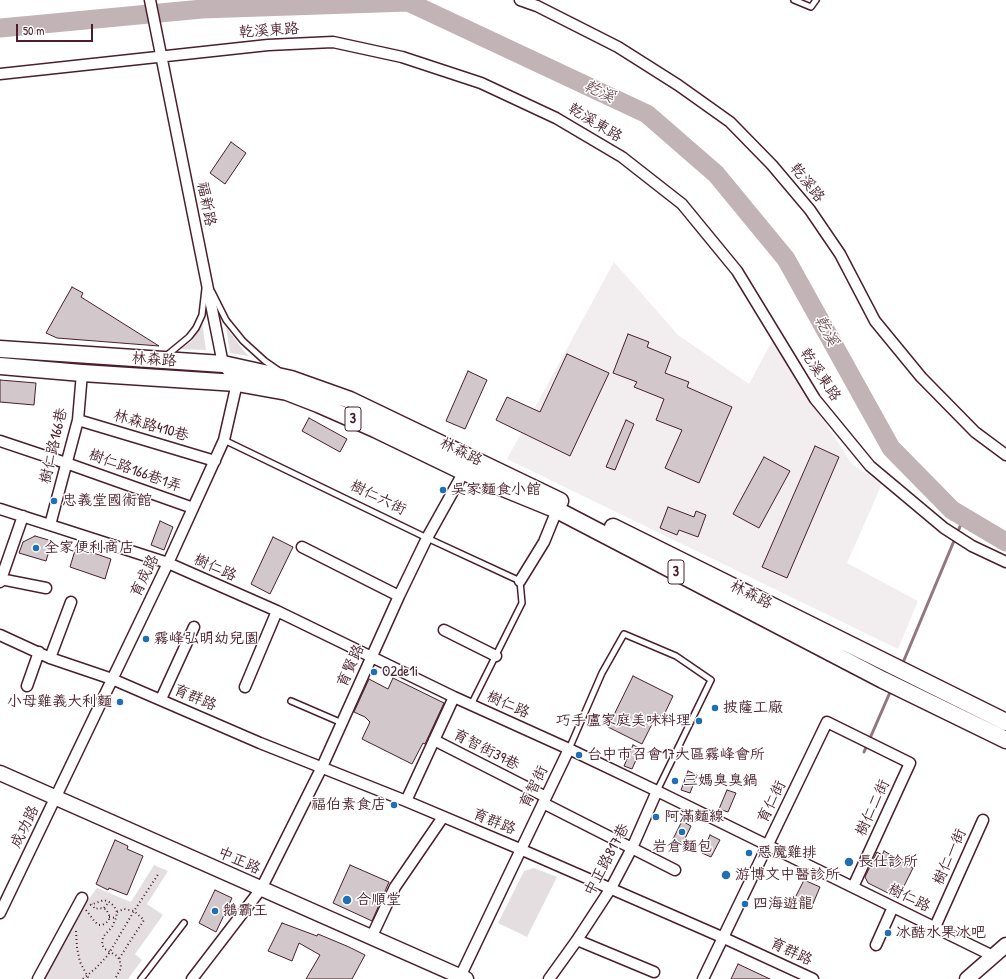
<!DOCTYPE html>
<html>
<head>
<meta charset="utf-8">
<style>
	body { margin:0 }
	#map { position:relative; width:1006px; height:979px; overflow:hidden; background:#fff; font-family:"Patrick Hand",sans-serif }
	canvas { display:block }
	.scale { position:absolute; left:16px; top:24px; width:77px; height:18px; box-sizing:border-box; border:2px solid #4a1f2b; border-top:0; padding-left:5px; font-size:12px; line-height:14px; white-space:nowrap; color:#4a1f2b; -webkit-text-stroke:3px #fff; paint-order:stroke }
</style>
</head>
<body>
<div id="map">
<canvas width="1006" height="979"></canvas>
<div class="scale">50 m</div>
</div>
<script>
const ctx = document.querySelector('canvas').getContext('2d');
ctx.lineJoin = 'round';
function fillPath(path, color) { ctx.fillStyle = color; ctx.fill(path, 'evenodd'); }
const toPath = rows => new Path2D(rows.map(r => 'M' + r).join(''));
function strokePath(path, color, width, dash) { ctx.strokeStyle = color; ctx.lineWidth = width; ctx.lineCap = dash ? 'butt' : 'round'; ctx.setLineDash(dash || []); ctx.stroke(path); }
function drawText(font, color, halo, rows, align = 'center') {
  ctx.font = font + ' "Patrick Hand","LXGW WenKai TC",sans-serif'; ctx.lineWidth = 3; ctx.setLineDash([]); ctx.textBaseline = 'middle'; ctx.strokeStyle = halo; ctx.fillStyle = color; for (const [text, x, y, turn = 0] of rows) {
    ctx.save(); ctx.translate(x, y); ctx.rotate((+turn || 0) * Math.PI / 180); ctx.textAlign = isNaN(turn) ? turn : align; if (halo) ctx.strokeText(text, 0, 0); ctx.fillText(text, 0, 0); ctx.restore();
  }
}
const built = toPath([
	[614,262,678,335,749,384,772,341,852,464,882,484,847,563,918,601,898,649,507,459]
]);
const green = toPath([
	[202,322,206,350,180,349,192,341],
	[226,327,244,351,249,356,230,353],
	[154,865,168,871,147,904,163,915,135,954,142,960,128,979,45,979,85,904,97,888,131,902],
	[534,868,557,877,527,937,498,923,524,871]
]);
const stream = toPath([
	[902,665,964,517],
	[864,752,891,690]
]);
const river = toPath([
	[0,28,202,9,408,2,647,114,716,174,786,259,891,448,952,510,1006,542]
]);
const building = toPath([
	[231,142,246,153,225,184,210,173,231,142],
	[72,287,83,293,81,297,159,346,57,338,46,333,72,287],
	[628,334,649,342,647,347,671,357,665,373,689,382,687,387,732,407,699,483,665,468,682,430,656,420,664,399,634,387,637,382,613,373,628,334],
	[567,354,609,373,570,456,496,420,507,397,540,412,567,354],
	[468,371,487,380,465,429,446,421,468,371],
	[0,380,36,383,34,405,0,402,0,380],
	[309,418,347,439,340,452,302,431,309,418],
	[626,420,634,424,615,470,606,467,626,420],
	[815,446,839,457,787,578,762,567,815,446],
	[764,457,790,471,759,528,733,514,764,457],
	[668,507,694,517,696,511,706,515,698,537,679,530,677,535,660,528,668,507],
	[160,521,173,527,164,550,151,545,160,521],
	[35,536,52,541,46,561,19,553,23,542,35,536],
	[273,537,293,547,270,594,251,584,273,537],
	[76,547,111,559,105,579,70,567,76,547],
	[633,676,673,696,663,717,657,714,642,744,608,727,633,676],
	[393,678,444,703,425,744,423,743,412,764,362,739,370,722,365,717,354,712,369,679,388,689,393,678],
	[633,745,641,749,632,769,624,766,633,745],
	[688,771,697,775,690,793,681,790,688,771],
	[727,790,736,793,728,812,719,809,727,790],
	[682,821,691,826,683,843,673,839,682,821],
	[710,835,720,840,711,857,702,853,710,835],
	[115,840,128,846,127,849,143,856,127,895,109,888,108,890,96,884,115,840],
	[884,851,913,868,898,898,868,883,865,877,877,852,882,855,884,851],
	[350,865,389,882,372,921,333,903,350,865],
	[804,880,820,887,812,906,795,898,804,880],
	[215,890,232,898,216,932,199,923,215,890],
	[282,923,317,936,318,934,349,947,365,955,352,979,306,979,320,955,299,943,292,961,268,951,282,923],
	[738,964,770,979,731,979,738,964]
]);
const path = toPath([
	[90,905,104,900,109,902,114,906,117,912,116,918,112,927,103,937,102,945,105,949,117,956,119,959,121,965,120,970,115,979],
	[104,908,109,902],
	[86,910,95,922,99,925,102,925,106,923,109,920,109,915,106,909,99,908,95,909,92,904],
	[117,912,124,909,134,911,159,873],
	[109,917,116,918],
	[76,931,77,948,80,962,89,979],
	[83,979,96,968,108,955,134,911,144,920,129,943,119,959]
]);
const lane = toPath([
	[794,0,811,7,816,0],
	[212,292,226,320,243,341,265,361,278,370],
	[166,356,189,337,196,328,202,315,205,289],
	[224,440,427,538,520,581,522,603,471,705],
	[291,701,342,723],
	[569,749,602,673,624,634,676,656,711,680,657,791],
	[141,979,184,923]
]);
const street = toPath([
	[520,0,537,6,618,47,678,85,730,122,772,165,810,210,840,254,875,321,921,377,975,432,1006,455],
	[0,74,268,45,333,42,402,57,481,83,556,118,622,157,682,204,737,271,815,399,870,466,944,528,972,546,1006,562],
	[78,420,215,461],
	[0,441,66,463,193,508],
	[0,509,168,563,277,611,454,697,569,749,657,791,993,956],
	[50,525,78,420,82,373],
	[302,547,399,596],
	[0,579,46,588],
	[520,581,544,542,557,510],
	[0,582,23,516],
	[444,630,496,656],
	[0,635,50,658,112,679,260,743,406,801,520,849,724,938,813,979],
	[50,658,71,602],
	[27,686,39,652],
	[245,687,277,611],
	[161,699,194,627],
	[434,740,546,797],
	[406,801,454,697],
	[543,803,675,870],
	[0,913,168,563,224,440,237,383,223,364,150,0],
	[935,927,983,820],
	[371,938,395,887,443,817],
	[577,940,654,972],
	[876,945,893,907],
	[38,979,82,898],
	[192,979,261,889,322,767,399,596,427,538,466,468],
	[459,979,569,749],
	[549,979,577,940,611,888,632,848,657,791],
	[703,979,827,722,910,763,853,887]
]);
const secondary = toPath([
	[0,773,466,979],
	[967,979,1006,945]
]);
const primary = toPath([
	[0,349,223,364,291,379,350,400,560,501],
	[0,366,82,373,237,383,287,392,318,404,375,429,464,472,557,510,883,680,1006,740],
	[613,527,1006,722]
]);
const markers = [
	[443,490,4,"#1f6fb2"],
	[54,501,4,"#1f6fb2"],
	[36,548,4,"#1f6fb2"],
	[146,639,4,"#1f6fb2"],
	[374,672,4,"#1f6fb2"],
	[120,702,4,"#1f6fb2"],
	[715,708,4,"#1f6fb2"],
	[699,721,4,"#1f6fb2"],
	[579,755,4,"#1f6fb2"],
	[675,781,4,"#1f6fb2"],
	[394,805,4,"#1f6fb2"],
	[656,817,4,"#1f6fb2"],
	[682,832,4,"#1f6fb2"],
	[749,853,4,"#1f6fb2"],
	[849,862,5,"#1f6fb2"],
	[726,875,5,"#1f6fb2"],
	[347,900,5,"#1f6fb2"],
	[745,904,4,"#1f6fb2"],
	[215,911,4,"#1f6fb2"],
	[888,933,4,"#1f6fb2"]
];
const shields = [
	[353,419,16],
	[676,572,16]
];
const shieldNames = [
	["3",353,419],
	["3",676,572]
];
const streetNames = [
	["乾溪東路",269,31,-4],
	["乾溪東路",595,123,31],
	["乾溪路",807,183,51],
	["福新路",206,204,79],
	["林森路",154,360,4],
	["乾溪東路",820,375,56],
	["林森路410巷",151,426,16],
	["樹仁路166巷",54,446,-77],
	["林森路",461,452,26],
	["樹仁路166巷1弄",135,471,20],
	["樹仁六街",378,498,26],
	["樹仁路",215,568,24],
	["育成路",145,576,-64],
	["林森路",751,595,26],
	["育賢路",351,666,-66],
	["育群路",195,698,23],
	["樹仁路",508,705,24],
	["育智街39巷",486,750,27],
	["育智街",534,787,-64],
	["育仁街",772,802,-64],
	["樹仁二街",873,808,-65],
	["育群路",494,822,22],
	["成功路",25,827,-64],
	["樹仁一街",950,857,-66],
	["中正路817巷",607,860,-62],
	["中正路",239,861,24],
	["樹仁路",909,898,26],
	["育群路",791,952,25]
];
const poiNames = [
	["吳家麵食小館",451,490],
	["忠義堂國術館",62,501],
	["全家便利商店",44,548],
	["霧峰弘明幼兒園",154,639],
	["O2de1i",382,672],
	["小母雞義大利麵",112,702,"right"],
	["披薩工廠",723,708],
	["巧手盧家庭美味料理",691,721,"right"],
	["台中市召會17大區霧峰會所",587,755],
	["三媽臭臭鍋",683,781],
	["福伯素食店",386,805,"right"],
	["阿滿麵線",664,817],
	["岩倉麵包",682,847,"center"],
	["惡魔雞排",757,853],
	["長仕診所",858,862],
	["游博文中醫診所",735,875],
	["合順堂",356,900],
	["四海遊龍",753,904],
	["鵝霸王",223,911],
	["冰酷水果冰吧",896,933]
];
const waterNames = [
	["乾溪",599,92,25],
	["乾溪",826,331,61]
];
fillPath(built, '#f2eeef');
fillPath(green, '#e5dee0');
strokePath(stream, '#91787e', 3);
strokePath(river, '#c1b3b6', 19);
fillPath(building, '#d2c7cb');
strokePath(building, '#4a1f2b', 1);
strokePath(lane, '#4a1f2b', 8);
strokePath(street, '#4a1f2b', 13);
strokePath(secondary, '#4a1f2b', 17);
strokePath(primary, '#4a1f2b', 19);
strokePath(path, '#4a1f2b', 2, [1, 3]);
strokePath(lane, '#fff', 5);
strokePath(street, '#fff', 10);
strokePath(secondary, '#fff', 14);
strokePath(primary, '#fff', 16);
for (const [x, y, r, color] of markers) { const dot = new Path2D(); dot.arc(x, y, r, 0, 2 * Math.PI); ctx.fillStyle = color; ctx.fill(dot); strokePath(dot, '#fff', 1.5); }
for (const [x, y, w] of shields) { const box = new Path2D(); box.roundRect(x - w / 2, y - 12, w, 24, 3); ctx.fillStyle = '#fff'; ctx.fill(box); strokePath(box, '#4a1f2b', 1); }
drawText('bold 14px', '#4a1f2b', null, shieldNames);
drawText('15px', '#4a1f2b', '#fff', streetNames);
drawText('15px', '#4a1f2b', '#fff', poiNames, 'left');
drawText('italic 16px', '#74535c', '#fff', waterNames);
</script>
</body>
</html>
